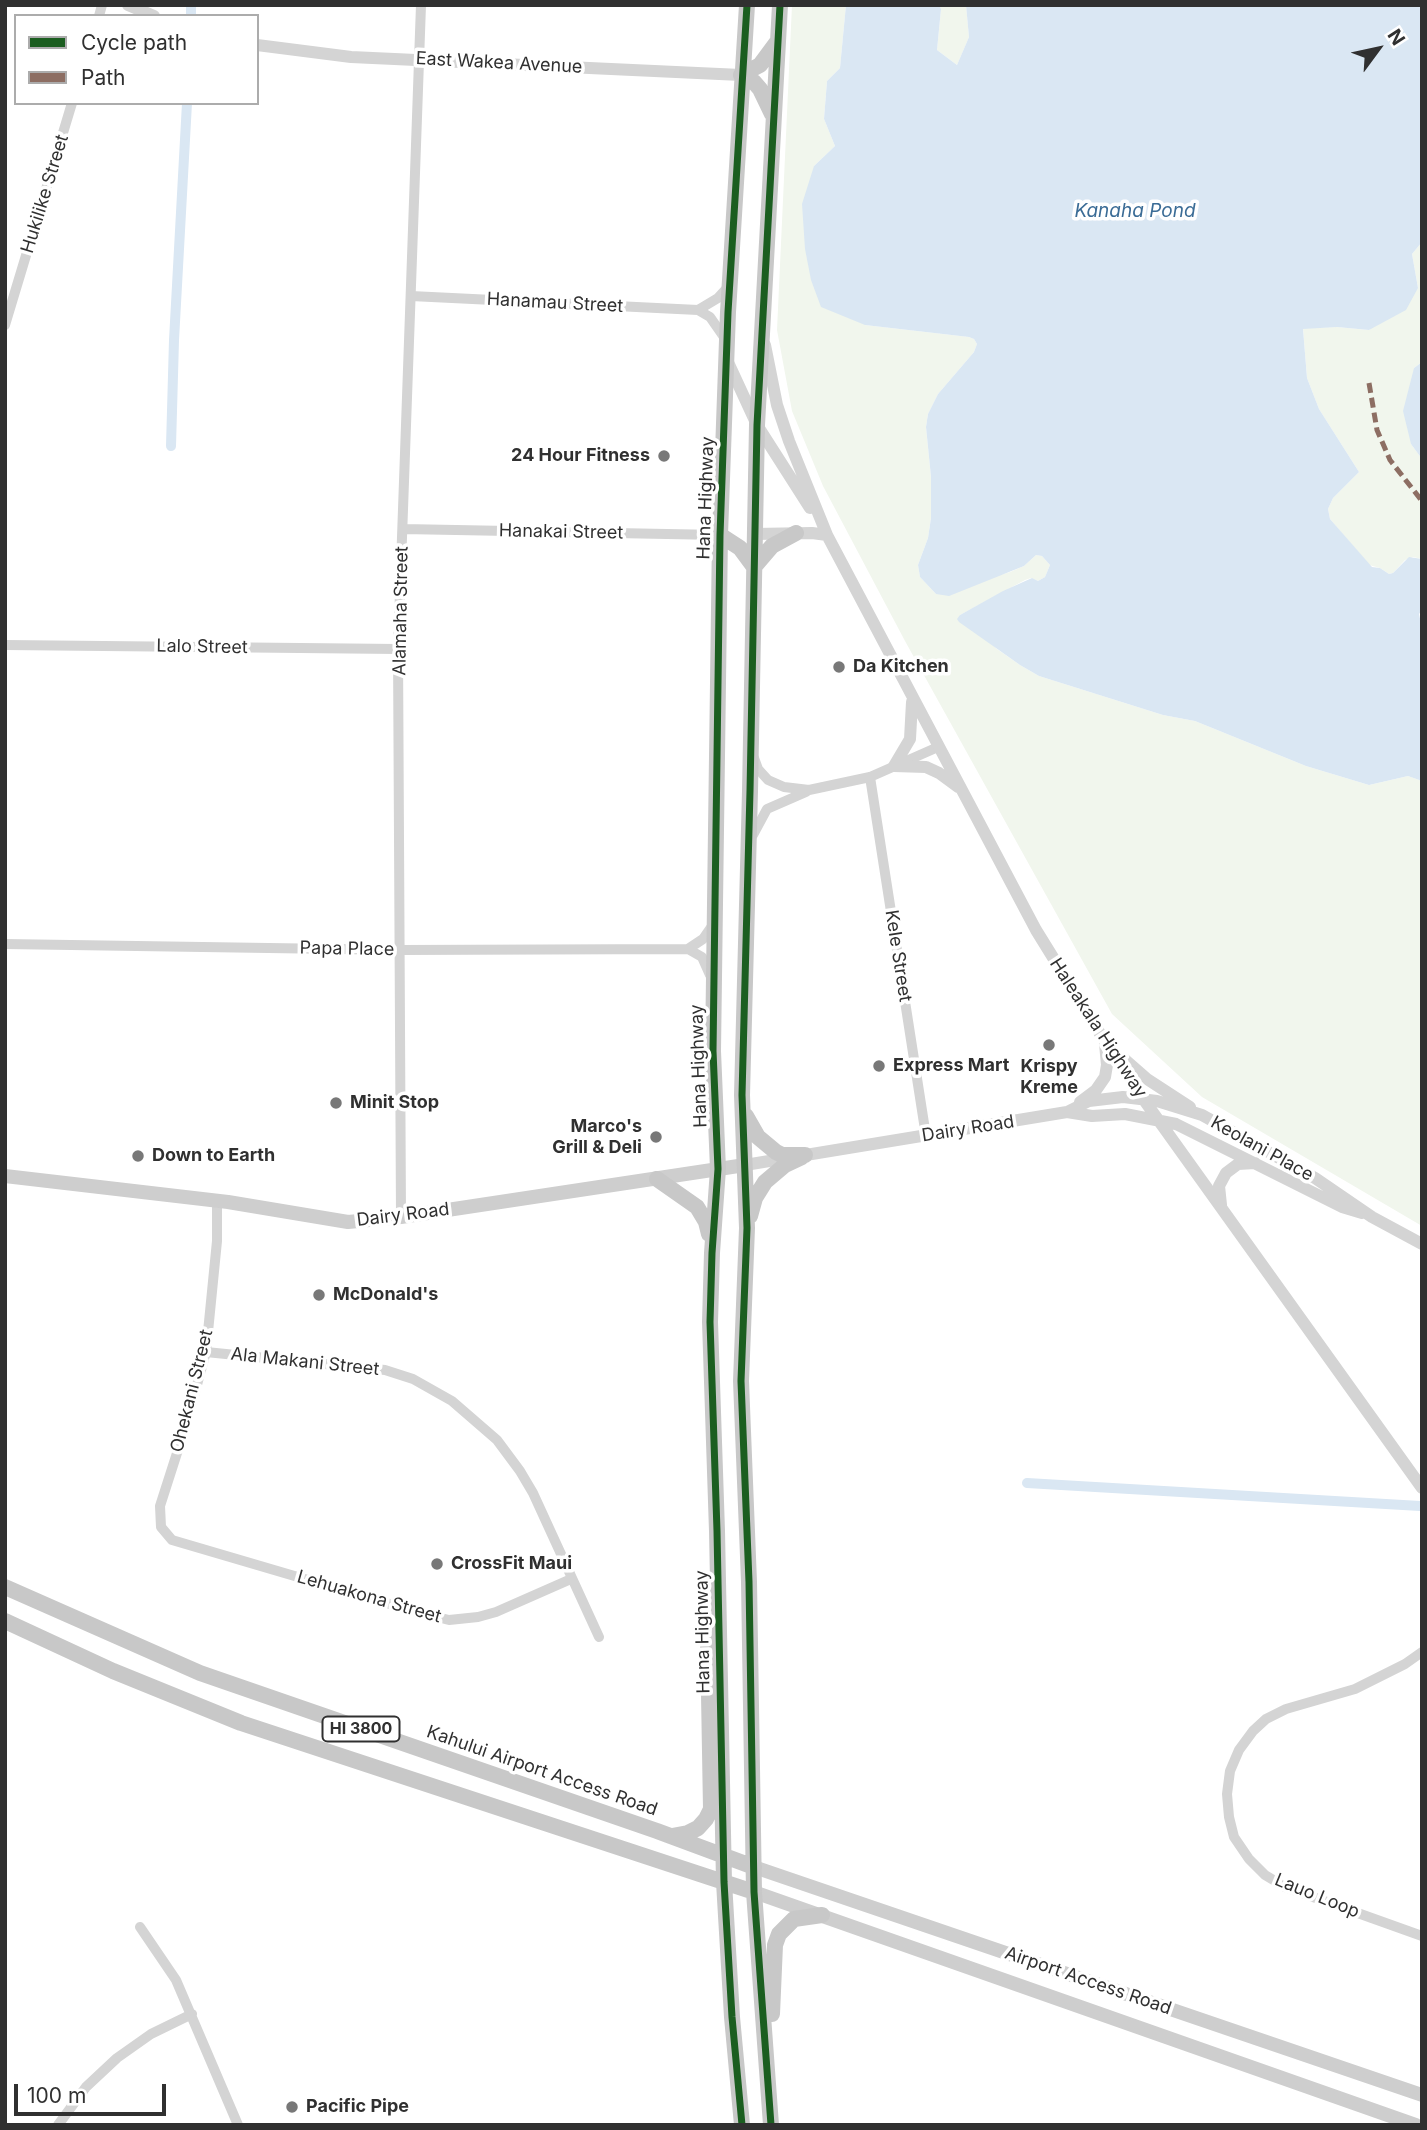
<!DOCTYPE html>
<html>
<head>
<meta charset="utf-8">
<style>
	body { margin:0 }
	#map { position:relative; width:1427px; height:2130px; overflow:hidden; background:#fff; font-family:Inter,sans-serif }
	canvas { display:block }
	.frame { position:absolute; inset:0; border:7px solid #303030; pointer-events:none }
	.legend { position:absolute; left:14px; top:14px; width:245px; height:91px; box-sizing:border-box; background:#fff; border:2px solid #acacac; margin:0; padding:9px 12px; list-style:none; font-size:21px; color:#303030 }
	.legend li { display:flex; align-items:center; gap:14px; height:35px }
	.legend b { width:35px; border:2px solid #acacac }
	.north { position:absolute; left:1343px; top:14px; width:70px; height:70px; -webkit-text-stroke:5px #fff; paint-order:stroke; rotate:57deg; font-size:19px; font-weight:700; line-height:28px; text-align:center; color:#303030 }
	.north::after { content:''; display:block; margin:auto; width:24px; height:32px; background:#303030; clip-path:polygon(50% 0,100% 100%,50% 72%,0 100%) }
	.scale { position:absolute; left:14px; top:2084px; width:152px; height:32px; box-sizing:border-box; border:4px solid #303030; border-top:0; padding-left:9px; font-size:21px; line-height:24px; white-space:nowrap; color:#303030; -webkit-text-stroke:5px #fff; paint-order:stroke }
</style>
</head>
<body>
<div id="map">
<canvas width="1427" height="2130"></canvas>
<div class="frame"></div>
<ul class="legend">
<li><b style="height:9px;background:#1b5e20"></b>Cycle path</li>
<li><b style="height:9px;background:#8d6e63"></b>Path</li>
</ul>
<div class="north">N</div>
<div class="scale">100 m</div>
</div>
<script>
const ctx = document.querySelector('canvas').getContext('2d');
ctx.lineJoin = 'round';
function fillPath(path, color) { ctx.fillStyle = color; ctx.fill(path, 'evenodd'); }
const toPath = rows => new Path2D(rows.map(r => 'M' + r).join(''));
function strokePath(path, color, width, dash) { ctx.strokeStyle = color; ctx.lineWidth = width; ctx.lineCap = dash ? 'butt' : 'round'; ctx.setLineDash(dash || []); ctx.stroke(path); }
function drawText(font, color, halo, rows, align = 'center') {
  ctx.font = font + ' Inter,sans-serif'; ctx.lineWidth = 7; ctx.setLineDash([]); ctx.textBaseline = 'middle'; ctx.strokeStyle = halo; ctx.fillStyle = color; for (const [text, x, y, turn = 0] of rows) {
    ctx.save(); ctx.translate(x, y); ctx.rotate((+turn || 0) * Math.PI / 180); ctx.textAlign = isNaN(turn) ? turn : align; if (halo) ctx.strokeText(text, 0, 0); ctx.fillText(text, 0, 0); ctx.restore();
  }
}
const green = toPath([
	[792,5,846,5,840,68,827,81,824,119,835,146,814,166,865,325,969,337,974,339,977,344,974,352,938,394,928,414,926,427,931,477,931,518,928,538,918,565,920,577,936,594,1010,572,1024,566,1036,555,1042,556,1050,565,1045,577,1038,581,1031,578,1025,580,960,615,997,649,1020,665,1039,676,1163,715,1195,721,1306,766,1369,785,1408,776,1422,781,1422,1226,1202,1097,1112,1014,905,641,823,486,792,411,777,330],
	[939,5,966,5,969,37,957,65,937,50,941,9],
	[1422,242,1422,362,1414,368,1411,444,1422,459,1422,559,1413,557,1405,560,1393,573,1389,574,1380,568,1369,565,1330,519,1328,509,1333,498,1359,472,1319,409,1307,378,1303,328,1337,327,1369,330,1418,288,1412,254]
]);
const water = toPath([
	[846,5,939,5,941,9,937,50,957,65,969,37,966,5,1422,5,1422,242,1412,254,1418,288,1406,310,1369,330,1337,327,1303,329,1307,378,1319,409,1359,472,1333,498,1328,509,1330,519,1372,567,1380,568,1389,574,1393,573,1409,557,1422,559,1422,610,1419,614,1422,628,1422,781,1408,776,1369,785,1306,766,1195,721,1163,715,1039,676,1020,665,959,622,957,619,960,615,1003,591,1032,578,1038,581,1045,577,1050,565,1042,556,1036,555,1024,566,949,596,936,594,920,577,918,565,928,538,931,518,931,477,926,427,928,414,938,394,974,352,977,344,974,339,969,337,865,325,821,307,811,280,805,249,802,204,814,166,835,146,824,119,827,81,840,68],
	[1422,362,1422,459,1411,444,1403,411,1414,368]
]);
const canal = toPath([
	[191,16,191,5],
	[171,446,174,340,187,103],
	[1027,1483,1420,1506]
]);
const minor = toPath([
	[99,16,102,5],
	[411,296,698,310,710,317,726,340],
	[698,310,718,298,730,285],
	[5,325,72,103],
	[403,529,720,535],
	[5,645,398,649],
	[754,758,758,769,768,780,784,787,809,790,870,777,938,747],
	[870,777,926,1136],
	[753,835,767,809,806,792],
	[5,944,400,950,688,949,702,957,710,975],
	[688,949,703,939,712,926],
	[217,1202,217,1241,206,1352,186,1425,160,1506,161,1527,172,1540,417,1612,449,1620,478,1617,496,1612,571,1579],
	[401,1217,398,649,421,5],
	[206,1352,385,1370,413,1379,452,1401,497,1440,520,1471,533,1493,599,1637],
	[1422,1652,1405,1664,1355,1689,1286,1709,1266,1719,1253,1731,1239,1750,1230,1771,1227,1794,1229,1817,1234,1837,1249,1859,1265,1875,1285,1887,1422,1936],
	[140,1927,176,1980,238,2125],
	[58,2125,86,2087,117,2058,151,2034,192,2014]
]);
const tertiary = toPath([
	[128,5,154,16],
	[257,45,351,57,741,75],
	[765,345,777,405,789,441,827,535,1036,930,1104,1040,1144,1100,1422,1488],
	[727,360,757,425,810,508],
	[754,534,812,533,827,535],
	[894,766,926,767,939,773,958,787],
	[894,766,910,739,912,702],
	[1123,1058,1147,1079,1190,1107],
	[1080,1102,1096,1090,1105,1077,1107,1065,1105,1044],
	[1067,1112,1092,1116,1125,1114,1176,1124,1342,1207,1362,1213],
	[745,1165,1067,1112,1089,1101,1123,1097,1157,1101,1202,1115,1315,1178,1372,1217,1422,1244],
	[1221,1205,1219,1186,1226,1173,1238,1164,1255,1163]
]);
const secondary = toPath([
	[5,1176,228,1202,348,1222,401,1217,745,1165],
	[754,1867,1422,2095],
	[754,1892,1416,2125]
]);
const primary = toPath([
	[741,75,754,82,760,89,772,114],
	[741,75,760,65,777,42],
	[720,535,740,548,754,567],
	[754,567,772,546,796,533],
	[746,1116,758,1137,776,1152,782,1155,805,1155],
	[657,1179,697,1207,706,1222,709,1234],
	[750,1216,755,1198,765,1182,785,1165,802,1157],
	[5,1587,200,1673,657,1831,754,1867],
	[5,1621,113,1671,241,1723,754,1892],
	[672,1836,688,1833,698,1828,706,1819,711,1809,708,1637],
	[772,2014,775,1945,779,1934,794,1919,822,1915],
	[742,2125,732,2017,724,1882,717,1531,710,1322,712,1253,718,1169,713,1051,720,535,728,312,747,5],
	[771,2125,754,1892,749,1582,741,1381,747,1228,742,1095,750,791,757,425,780,5]
]);
const quiet = toPath([
	[1369,383,1377,430,1390,460,1422,501]
]);
const cycleway = toPath([
	[742,2125,732,2017,724,1882,717,1531,710,1322,712,1253,718,1169,713,1051,720,535,728,312,747,5],
	[771,2125,754,1892,749,1582,741,1381,747,1228,742,1095,750,791,757,425,780,5]
]);
const markers = [
	[664,456,7,"#787878"],
	[839,667,7,"#787878"],
	[1049,1045,7,"#787878"],
	[879,1066,7,"#787878"],
	[336,1103,7,"#787878"],
	[656,1137,7,"#787878"],
	[138,1156,7,"#787878"],
	[319,1295,7,"#787878"],
	[437,1564,7,"#787878"],
	[292,2107,7,"#787878"]
];
const shields = [
	[361,1729,77]
];
const shieldNames = [
	["HI 3800",361,1729]
];
const streetNames = [
	["East Wakea Avenue",499,63,3],
	["Hukilike Street",45,194,-73],
	["Hanamau Street",555,303,3],
	["Hana Highway",706,498,-88],
	["Hanakai Street",561,532,1],
	["Alamaha Street",401,611,-89],
	["Lalo Street",202,647,1],
	["Papa Place",347,949,1],
	["Kele Street",898,956,81],
	["Haleakala Highway",1098,1028,57],
	["Hana Highway",699,1066,-92],
	["Dairy Road",968,1129,-9],
	["Keolani Place",1262,1149,29],
	["Dairy Road",403,1215,-7],
	["Ala Makani Street",305,1362,6],
	["Ohekani Street",192,1391,-76],
	["Lehuakona Street",369,1597,16],
	["Hana Highway",703,1632,-91],
	["Kahului Airport Access Road",542,1771,19],
	["Lauo Loop",1317,1896,22],
	["Airport Access Road",1088,1981,19]
];
const poiNames = [
	["24 Hour Fitness",650,456,"right"],
	["Da Kitchen",853,667],
	["Express Mart",893,1066],
	["Krispy",1049,1067,"center"],
	["Kreme",1049,1088,"center"],
	["Minit Stop",350,1103],
	["Marco's",642,1127,"right"],
	["Grill & Deli",642,1148,"right"],
	["Down to Earth",152,1156],
	["McDonald's",333,1295],
	["CrossFit Maui",451,1564],
	["Pacific Pipe",306,2107]
];
const waterNames = [
	["Kanaha Pond",1135,211]
];
fillPath(green, '#f1f6ed');
fillPath(water, '#dae7f3');
strokePath(canal, '#dae7f3', 10);
strokePath(minor, '#d4d4d4', 10);
strokePath(tertiary, '#d4d4d4', 12);
strokePath(secondary, '#cecece', 14);
strokePath(primary, '#c8c8c8', 16);
strokePath(quiet, '#8d6e63', 5, [10, 5]);
strokePath(cycleway, '#1b5e20', 7);
for (const [x, y, r, color] of markers) { const dot = new Path2D(); dot.arc(x, y, r, 0, 2 * Math.PI); ctx.fillStyle = color; ctx.fill(dot); strokePath(dot, '#fff', 2.5); }
for (const [x, y, w] of shields) { const box = new Path2D(); box.roundRect(x - w / 2, y - 12.5, w, 25, 5); ctx.fillStyle = '#fff'; ctx.fill(box); strokePath(box, '#303030', 2); }
drawText('bold 16px', '#303030', null, shieldNames);
drawText('18px', '#303030', '#fff', streetNames);
drawText('bold 18px', '#303030', '#fff', poiNames, 'left');
drawText('italic 19px', '#3b6c96', '#fff', waterNames);
</script>
</body>
</html>
